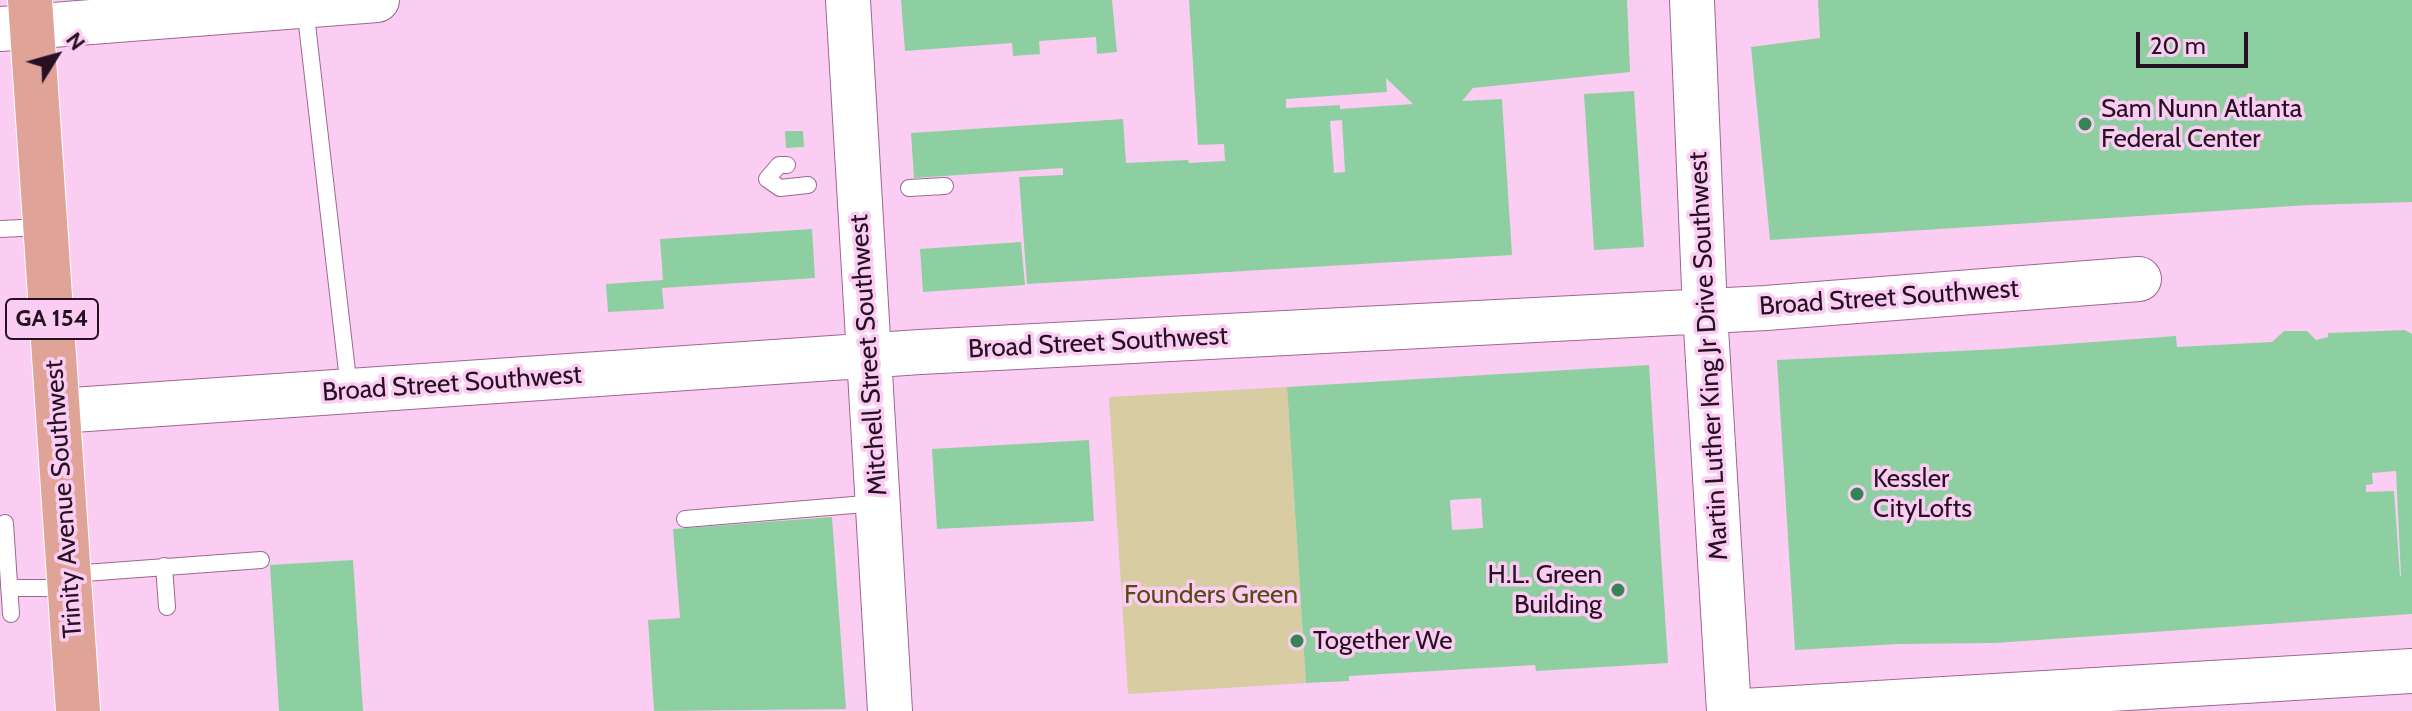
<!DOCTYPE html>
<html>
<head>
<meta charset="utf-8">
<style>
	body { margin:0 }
	#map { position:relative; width:2412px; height:711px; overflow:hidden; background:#fccdf3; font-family:Cabin,sans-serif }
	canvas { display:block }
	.north { position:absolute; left:16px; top:16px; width:80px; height:80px; -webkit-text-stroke:6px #fccdf3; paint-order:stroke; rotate:53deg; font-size:22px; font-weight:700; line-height:32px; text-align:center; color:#261122 }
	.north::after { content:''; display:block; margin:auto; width:28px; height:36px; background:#261122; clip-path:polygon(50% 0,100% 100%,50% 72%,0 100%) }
	.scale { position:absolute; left:2136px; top:32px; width:112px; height:36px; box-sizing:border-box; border:4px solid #261122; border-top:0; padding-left:10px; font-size:24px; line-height:28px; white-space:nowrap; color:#261122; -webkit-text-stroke:6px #fccdf3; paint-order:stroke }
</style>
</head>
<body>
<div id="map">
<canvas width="2412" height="711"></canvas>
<div class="north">N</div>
<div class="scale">20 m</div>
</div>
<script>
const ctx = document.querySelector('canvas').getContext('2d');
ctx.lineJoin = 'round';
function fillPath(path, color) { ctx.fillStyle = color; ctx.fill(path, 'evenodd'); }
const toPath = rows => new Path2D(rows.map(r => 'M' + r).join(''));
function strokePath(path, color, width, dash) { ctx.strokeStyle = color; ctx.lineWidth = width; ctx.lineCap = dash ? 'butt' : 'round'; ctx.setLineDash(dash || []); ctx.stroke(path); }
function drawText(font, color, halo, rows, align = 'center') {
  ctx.font = font + ' Cabin,sans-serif'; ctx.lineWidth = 7; ctx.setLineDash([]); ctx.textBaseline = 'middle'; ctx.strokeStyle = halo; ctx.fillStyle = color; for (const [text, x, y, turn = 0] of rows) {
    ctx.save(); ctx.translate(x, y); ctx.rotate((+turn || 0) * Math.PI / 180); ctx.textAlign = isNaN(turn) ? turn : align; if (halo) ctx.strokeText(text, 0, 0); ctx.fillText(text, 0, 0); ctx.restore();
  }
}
const green = toPath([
	[1287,387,1306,683,1128,694,1109,397]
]);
const building = toPath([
	[901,0,1112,0,1117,52,1097,54,1096,37,1039,41,1040,54,1013,56,1012,43,905,51],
	[1189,0,1627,0,1630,72,1473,88,1462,101,1502,99,1512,255,1027,284,1019,177,1063,175,1063,168,914,178,911,133,1123,119,1126,163,1188,160,1189,163,1225,161,1224,144,1198,145],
	[1386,78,1413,104,1340,109,1340,105,1286,108,1286,99,1387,92],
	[1342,120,1345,172,1334,173,1330,121],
	[1818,0,2412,0,2412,202,2309,205,1770,240,1751,47,1820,38],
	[1634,91,1644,247,1594,250,1584,94],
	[785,131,803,131,804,147,786,148],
	[812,229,815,278,662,288,664,309,608,312,606,284,663,280,660,239],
	[1021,242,1025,285,923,292,920,249],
	[2405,330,2412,334,2412,614,1995,643,1899,644,1795,650,1777,360,1998,349,2176,336,2177,347,2272,342,2284,331,2307,331,2316,340,2328,337,2328,333],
	[2396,471,2401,576,2400,576,2394,491,2366,492,2366,485,2373,484,2372,473],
	[1649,365,1668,663,1536,671,1535,665,1349,676,1349,681,1306,683,1287,387],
	[1481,498,1483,528,1452,530,1450,500],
	[1089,440,1094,521,937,529,932,449],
	[832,517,846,709,654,711,648,620,680,618,673,529],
	[353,560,363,711,279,711,270,565]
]);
const lane = toPath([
	[305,7,349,389],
	[787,165,779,165,767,179,780,188,808,185],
	[909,188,945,186],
	[0,229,42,227],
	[685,519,877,503],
	[5,523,11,614],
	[164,566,167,607],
	[71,574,261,560],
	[9,588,68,588]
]);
const secondary = toPath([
	[848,0,890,711],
	[1692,0,1705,311,1729,711],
	[0,29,377,0],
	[58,411,920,352,1766,308,2139,279],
	[1744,711,2412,671]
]);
const primary = toPath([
	[30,0,78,711]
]);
const markers = [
	[2085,124,8,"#368453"],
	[1857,494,8,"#368453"],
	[1618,590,8,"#368453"],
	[1297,641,8,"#368453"]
];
const shields = [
	[52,319,92]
];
const shieldNames = [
	["GA 154",52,319]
];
const poiNames = [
	["Sam Nunn Atlanta",2101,109],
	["Federal Center",2101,139],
	["Kessler",1873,479],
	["CityLofts",1873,509],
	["H.L. Green",1602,575,"right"],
	["Building",1602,605,"right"],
	["Together We",1313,641]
];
const streetNames = [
	["Broad Street Southwest",1889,298,-4],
	["Broad Street Southwest",1098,343,-3],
	["Mitchell Street Southwest",869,355,-94],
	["Martin Luther King Jr Drive Southwest",1709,356,-93],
	["Broad Street Southwest",452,384,-4],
	["Trinity Avenue Southwest",64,499,-94]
];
const parkNames = [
	["Founders Green",1211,595]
];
fillPath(green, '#d8cca2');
fillPath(building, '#8ecfa1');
strokePath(lane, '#9c6792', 18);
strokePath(secondary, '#9c6792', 46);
strokePath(primary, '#fff', 46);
strokePath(lane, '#fff', 16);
strokePath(secondary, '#fff', 44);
strokePath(primary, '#dfa497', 44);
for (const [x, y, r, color] of markers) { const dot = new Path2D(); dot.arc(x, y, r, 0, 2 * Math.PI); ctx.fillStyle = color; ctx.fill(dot); strokePath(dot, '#fccdf3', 3); }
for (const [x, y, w] of shields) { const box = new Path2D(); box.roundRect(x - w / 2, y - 20, w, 40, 6); ctx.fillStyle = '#fccdf3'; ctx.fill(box); strokePath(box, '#261122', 2); }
drawText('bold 24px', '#261122', null, shieldNames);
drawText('26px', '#261122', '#fccdf3', poiNames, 'left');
drawText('26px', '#261122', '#fccdf3', streetNames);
drawText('26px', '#584913', '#fccdf3', parkNames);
</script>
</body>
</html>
